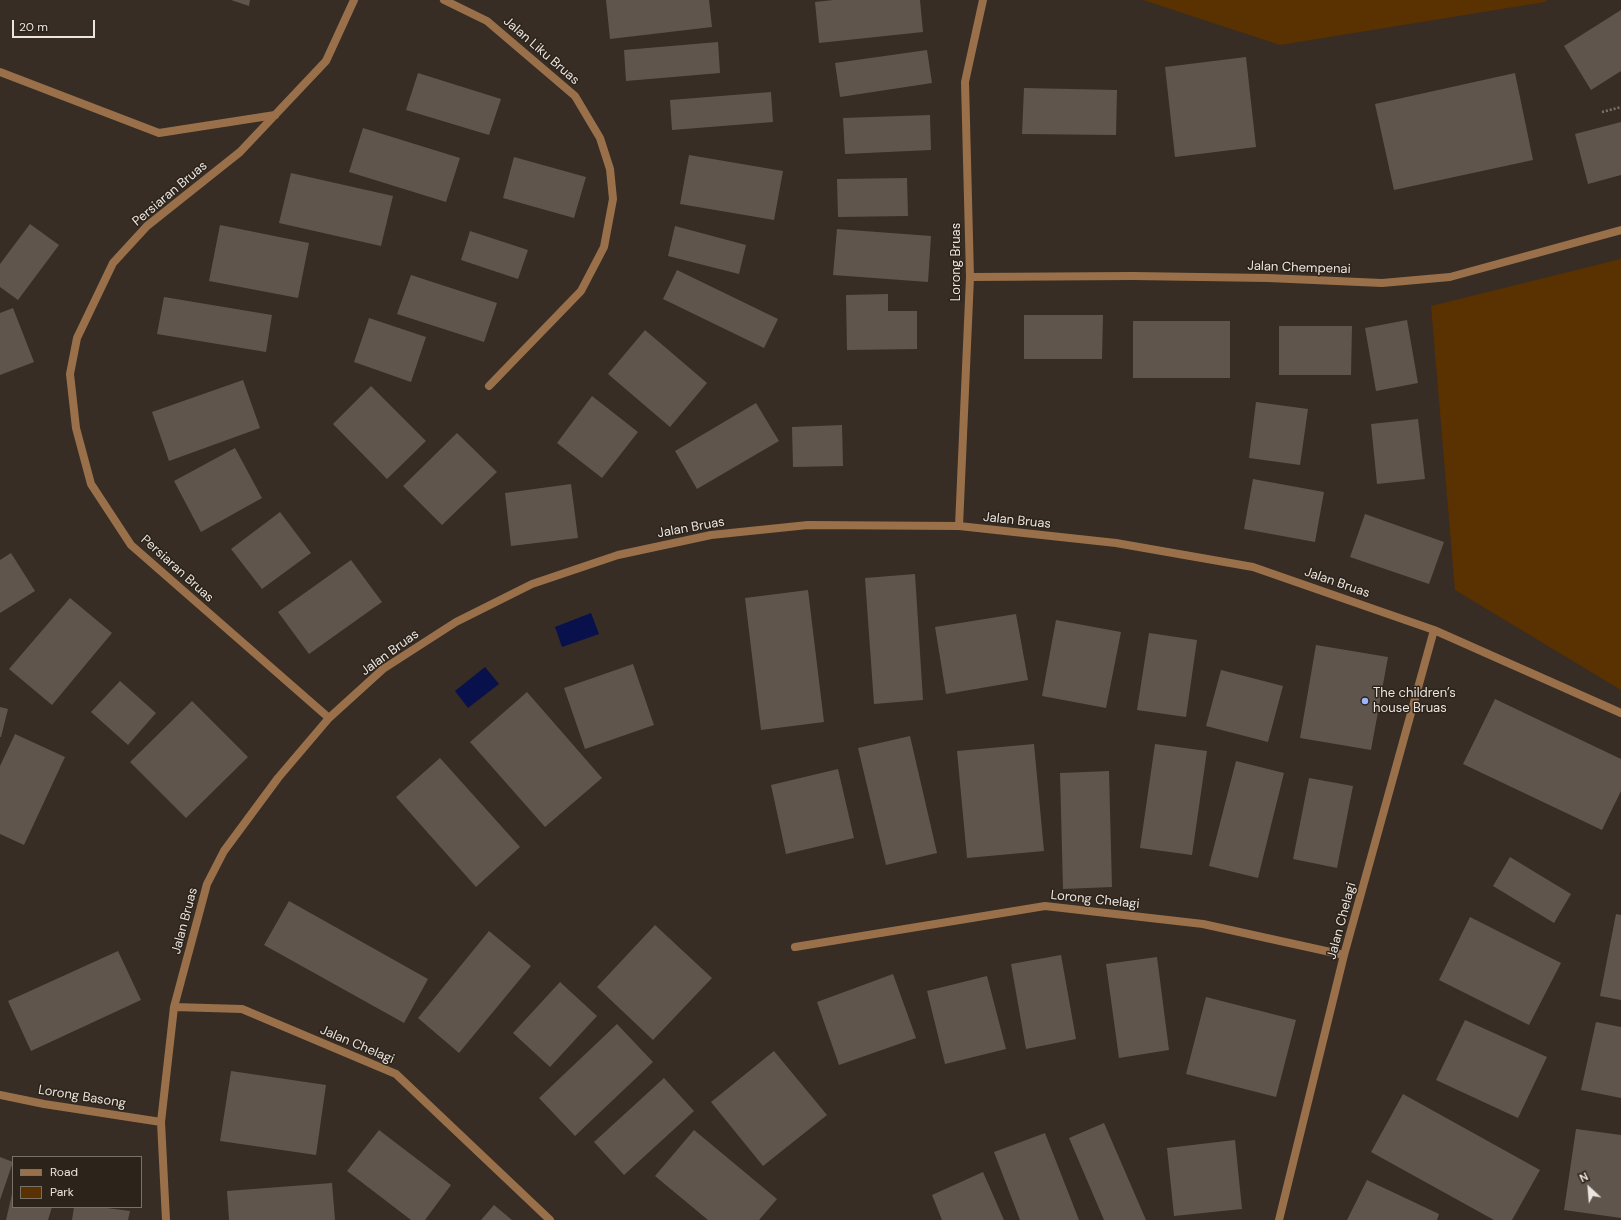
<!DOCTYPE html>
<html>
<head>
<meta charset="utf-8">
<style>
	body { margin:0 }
	#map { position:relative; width:1621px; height:1220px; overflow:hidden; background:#372d24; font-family:"DM Sans",sans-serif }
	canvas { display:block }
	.legend { position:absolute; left:12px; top:1156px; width:130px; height:52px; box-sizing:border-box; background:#2c231b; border:1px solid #787169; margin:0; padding:5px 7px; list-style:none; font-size:12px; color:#ebe5df }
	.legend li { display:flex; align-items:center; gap:8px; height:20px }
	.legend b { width:20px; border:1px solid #787169 }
	.north { position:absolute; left:1569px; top:1168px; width:40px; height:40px; -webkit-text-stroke:3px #2c231b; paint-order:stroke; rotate:334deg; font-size:11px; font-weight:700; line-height:16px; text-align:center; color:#ebe5df }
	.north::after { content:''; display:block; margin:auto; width:14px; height:18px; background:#ebe5df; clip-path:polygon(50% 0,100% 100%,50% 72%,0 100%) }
	.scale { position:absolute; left:12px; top:20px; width:83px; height:18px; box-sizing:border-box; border:2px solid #ebe5df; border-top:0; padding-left:5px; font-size:12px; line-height:14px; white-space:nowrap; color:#ebe5df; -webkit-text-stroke:3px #2c231b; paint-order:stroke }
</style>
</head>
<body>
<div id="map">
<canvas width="1621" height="1220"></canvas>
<ul class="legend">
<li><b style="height:5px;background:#9a704a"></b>Road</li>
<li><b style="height:11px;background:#5a3101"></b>Park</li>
</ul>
<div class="north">N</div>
<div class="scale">20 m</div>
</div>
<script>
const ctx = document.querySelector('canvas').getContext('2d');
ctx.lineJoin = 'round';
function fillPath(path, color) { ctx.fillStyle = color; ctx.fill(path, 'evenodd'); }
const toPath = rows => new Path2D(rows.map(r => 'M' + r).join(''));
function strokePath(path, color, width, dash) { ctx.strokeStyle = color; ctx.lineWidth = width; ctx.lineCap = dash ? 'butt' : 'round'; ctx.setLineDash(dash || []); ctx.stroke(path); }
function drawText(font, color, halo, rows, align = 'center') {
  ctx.font = font + ' "DM Sans",sans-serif'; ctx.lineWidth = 3; ctx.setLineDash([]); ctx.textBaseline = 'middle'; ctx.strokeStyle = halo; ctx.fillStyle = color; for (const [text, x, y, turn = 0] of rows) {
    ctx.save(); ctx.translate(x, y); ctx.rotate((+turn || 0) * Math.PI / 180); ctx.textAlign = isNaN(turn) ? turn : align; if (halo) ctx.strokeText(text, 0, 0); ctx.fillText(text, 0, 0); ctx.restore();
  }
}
const green = toPath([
	[1143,0,1547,0,1545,2,1280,45],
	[1621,259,1621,690,1455,590,1431,306]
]);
const water = toPath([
	[591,613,599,634,562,647,555,627],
	[485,667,499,684,468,708,455,691]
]);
const building = toPath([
	[231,0,250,0,249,6],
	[606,0,709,0,712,27,610,39],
	[833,0,920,0,923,32,819,43,815,2],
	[1621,10,1621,71,1591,90,1564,46],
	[718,42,720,73,626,81,624,50],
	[927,50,932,83,840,97,835,63],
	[1246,57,1256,147,1175,157,1165,67],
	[418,73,501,99,489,135,406,110],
	[1515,73,1533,160,1394,190,1375,104],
	[1024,88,1117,90,1116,135,1022,134],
	[771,92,773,122,672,130,670,100],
	[930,115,931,150,845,154,843,118],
	[1621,122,1621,175,1588,184,1575,134],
	[363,128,460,158,446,202,349,172],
	[689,155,783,171,774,220,680,204],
	[514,157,586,177,574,218,503,198],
	[291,173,393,196,381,246,279,223],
	[907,178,908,216,838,217,837,179],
	[30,224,59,245,18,300,0,287,0,264],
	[220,225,309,243,298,298,209,281],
	[675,226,746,245,739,274,668,256],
	[837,229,931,236,928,282,833,275],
	[470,231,528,250,518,279,461,260],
	[677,270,778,319,764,348,663,299],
	[411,275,497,303,484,342,397,314],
	[888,294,888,311,917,311,917,349,847,350,846,295],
	[164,297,272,315,266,352,157,334],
	[13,308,34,362,0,375,0,313],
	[1024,315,1103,315,1102,359,1024,359],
	[369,318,426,337,411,382,354,362],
	[1407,320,1418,383,1376,391,1365,328],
	[1133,321,1230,321,1230,378,1133,378],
	[1279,326,1352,326,1351,375,1279,375],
	[645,330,707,383,670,427,608,374],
	[243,380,260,428,169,461,152,412],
	[371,386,426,441,387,479,333,424],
	[592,396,638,432,602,478,557,443],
	[1256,402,1308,409,1300,465,1249,458],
	[756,403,779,441,697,489,675,451],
	[1418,419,1425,479,1377,484,1371,424],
	[842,425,843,466,793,467,792,427],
	[457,433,497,472,442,525,403,486],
	[235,448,262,498,201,532,174,481],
	[1253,479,1324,492,1315,542,1244,529],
	[571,484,578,538,511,546,505,493],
	[280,512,311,553,262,589,231,549],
	[1365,514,1444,542,1429,584,1350,557],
	[11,553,35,591,0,613,0,560],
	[351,560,382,602,309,654,278,612],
	[915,574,923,700,874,704,865,578],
	[808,590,824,722,761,730,745,598],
	[70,598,112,633,52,705,9,669],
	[1016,614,1028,680,946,694,935,627],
	[1056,620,1121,632,1106,708,1042,696],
	[1149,633,1197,640,1186,717,1137,710],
	[1316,645,1388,657,1371,750,1300,738],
	[633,664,654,725,585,749,564,688],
	[1221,670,1283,686,1268,742,1206,726],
	[120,681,156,713,128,745,91,712],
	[527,692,602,778,545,827,470,742],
	[1495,699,1621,759,1621,791,1602,830,1463,764],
	[192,701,248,757,186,818,130,762],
	[0,707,8,709,1,737,0,737],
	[15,734,65,757,24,845,0,834,0,766],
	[910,736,937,853,886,865,858,748],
	[1034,744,1044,851,967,858,957,751],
	[1155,744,1207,751,1192,855,1140,848],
	[440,758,520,847,476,887,396,797],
	[1236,761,1284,773,1258,878,1209,866],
	[838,769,854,838,786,854,771,785],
	[1109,771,1112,887,1063,889,1060,773],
	[1309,778,1353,786,1337,868,1293,859],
	[1510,857,1571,894,1554,923,1493,886],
	[289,901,428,979,404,1023,264,945],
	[1616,914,1621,915,1621,1000,1600,996],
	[1470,917,1561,963,1529,1025,1439,980],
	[655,925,712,978,653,1040,597,987],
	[489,931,531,966,459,1053,418,1018],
	[118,951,141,1000,31,1051,8,1001],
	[1061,955,1076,1039,1026,1049,1011,964],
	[1157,957,1169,1050,1119,1058,1106,964],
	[893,974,916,1038,839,1065,817,1002],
	[987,976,1006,1049,945,1064,927,991],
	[560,982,597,1016,550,1067,513,1033],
	[1206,997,1296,1020,1276,1097,1186,1074],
	[1465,1020,1547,1057,1518,1118,1436,1080],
	[1596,1022,1621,1027,1621,1098,1581,1090],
	[617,1024,653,1062,575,1136,539,1098],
	[774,1051,827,1115,763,1166,711,1102],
	[231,1071,326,1085,316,1155,220,1141],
	[664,1078,694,1111,624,1175,594,1142],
	[1403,1094,1540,1170,1512,1220,1494,1220,1371,1152],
	[1104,1123,1146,1220,1104,1220,1069,1138],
	[1576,1129,1621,1135,1621,1218,1564,1210],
	[379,1130,451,1185,425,1220,411,1220,347,1171],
	[694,1130,777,1199,759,1220,708,1220,655,1176],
	[1045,1133,1079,1220,1020,1220,994,1152],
	[1235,1140,1242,1209,1174,1216,1167,1148],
	[0,1157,13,1162,0,1200],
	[983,1172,1004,1220,942,1220,932,1195],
	[1367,1180,1439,1214,1437,1220,1347,1220],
	[332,1183,335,1220,229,1220,227,1191],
	[12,1194,13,1207,52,1207,48,1220,6,1220],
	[494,1205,512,1220,481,1220],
	[74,1207,107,1207,107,1208,130,1211,128,1220,72,1220]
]);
const path = toPath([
	[1602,112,1621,107]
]);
const service = toPath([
	[0,72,159,133,275,115]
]);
const minor = toPath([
	[444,0,487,21,575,96,600,138,610,169,613,199,604,247,581,291,489,386],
	[970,277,1133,276,1268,278,1382,283,1450,277,1621,230],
	[959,526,970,277,965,82,983,0],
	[329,718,131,545,91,484,76,428,70,374,77,338,113,263,147,226,240,152,326,61,354,0],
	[795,947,1045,906,1203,924,1344,955],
	[174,1007,242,1009,396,1074,550,1220],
	[0,1095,44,1104,161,1122],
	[166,1220,161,1122,174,1007,207,884,224,851,278,778,329,718,383,669,456,622,532,584,618,555,711,535,808,525,959,526,1116,543,1253,567,1434,630,1621,713],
	[1279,1220,1344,955,1434,630]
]);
const markers = [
	[1365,701,4,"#9ab5fd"]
];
const streetNames = [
	["Jalan Liku Bruas",541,51,41],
	["Persiaran Bruas",170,194,-40],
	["Lorong Bruas",957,262,-90],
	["Jalan Chempenai",1299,268,2],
	["Jalan Bruas",1017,521,6],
	["Jalan Bruas",691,528,-10],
	["Persiaran Bruas",177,569,42],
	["Jalan Bruas",1337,583,19],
	["Jalan Bruas",390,653,-36],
	["Lorong Chelagi",1095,900,6],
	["Jalan Bruas",185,921,-75],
	["Jalan Chelagi",1342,921,-75],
	["Jalan Chelagi",357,1045,23],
	["Lorong Basong",82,1097,9]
];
const poiNames = [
	["The children’s",1373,694],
	["house Bruas",1373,709]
];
fillPath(green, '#5a3101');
fillPath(water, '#08114b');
fillPath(building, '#60554c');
strokePath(path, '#7c736b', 2.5, [2, 2]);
strokePath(service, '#9a704a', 8);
strokePath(minor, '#9a704a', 8);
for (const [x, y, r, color] of markers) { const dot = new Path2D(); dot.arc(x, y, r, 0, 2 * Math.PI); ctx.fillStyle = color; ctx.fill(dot); strokePath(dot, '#2c231b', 1.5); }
drawText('13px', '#ebe5df', '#2c231b', streetNames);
drawText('13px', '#ebe5df', '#2c231b', poiNames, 'left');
</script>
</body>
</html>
